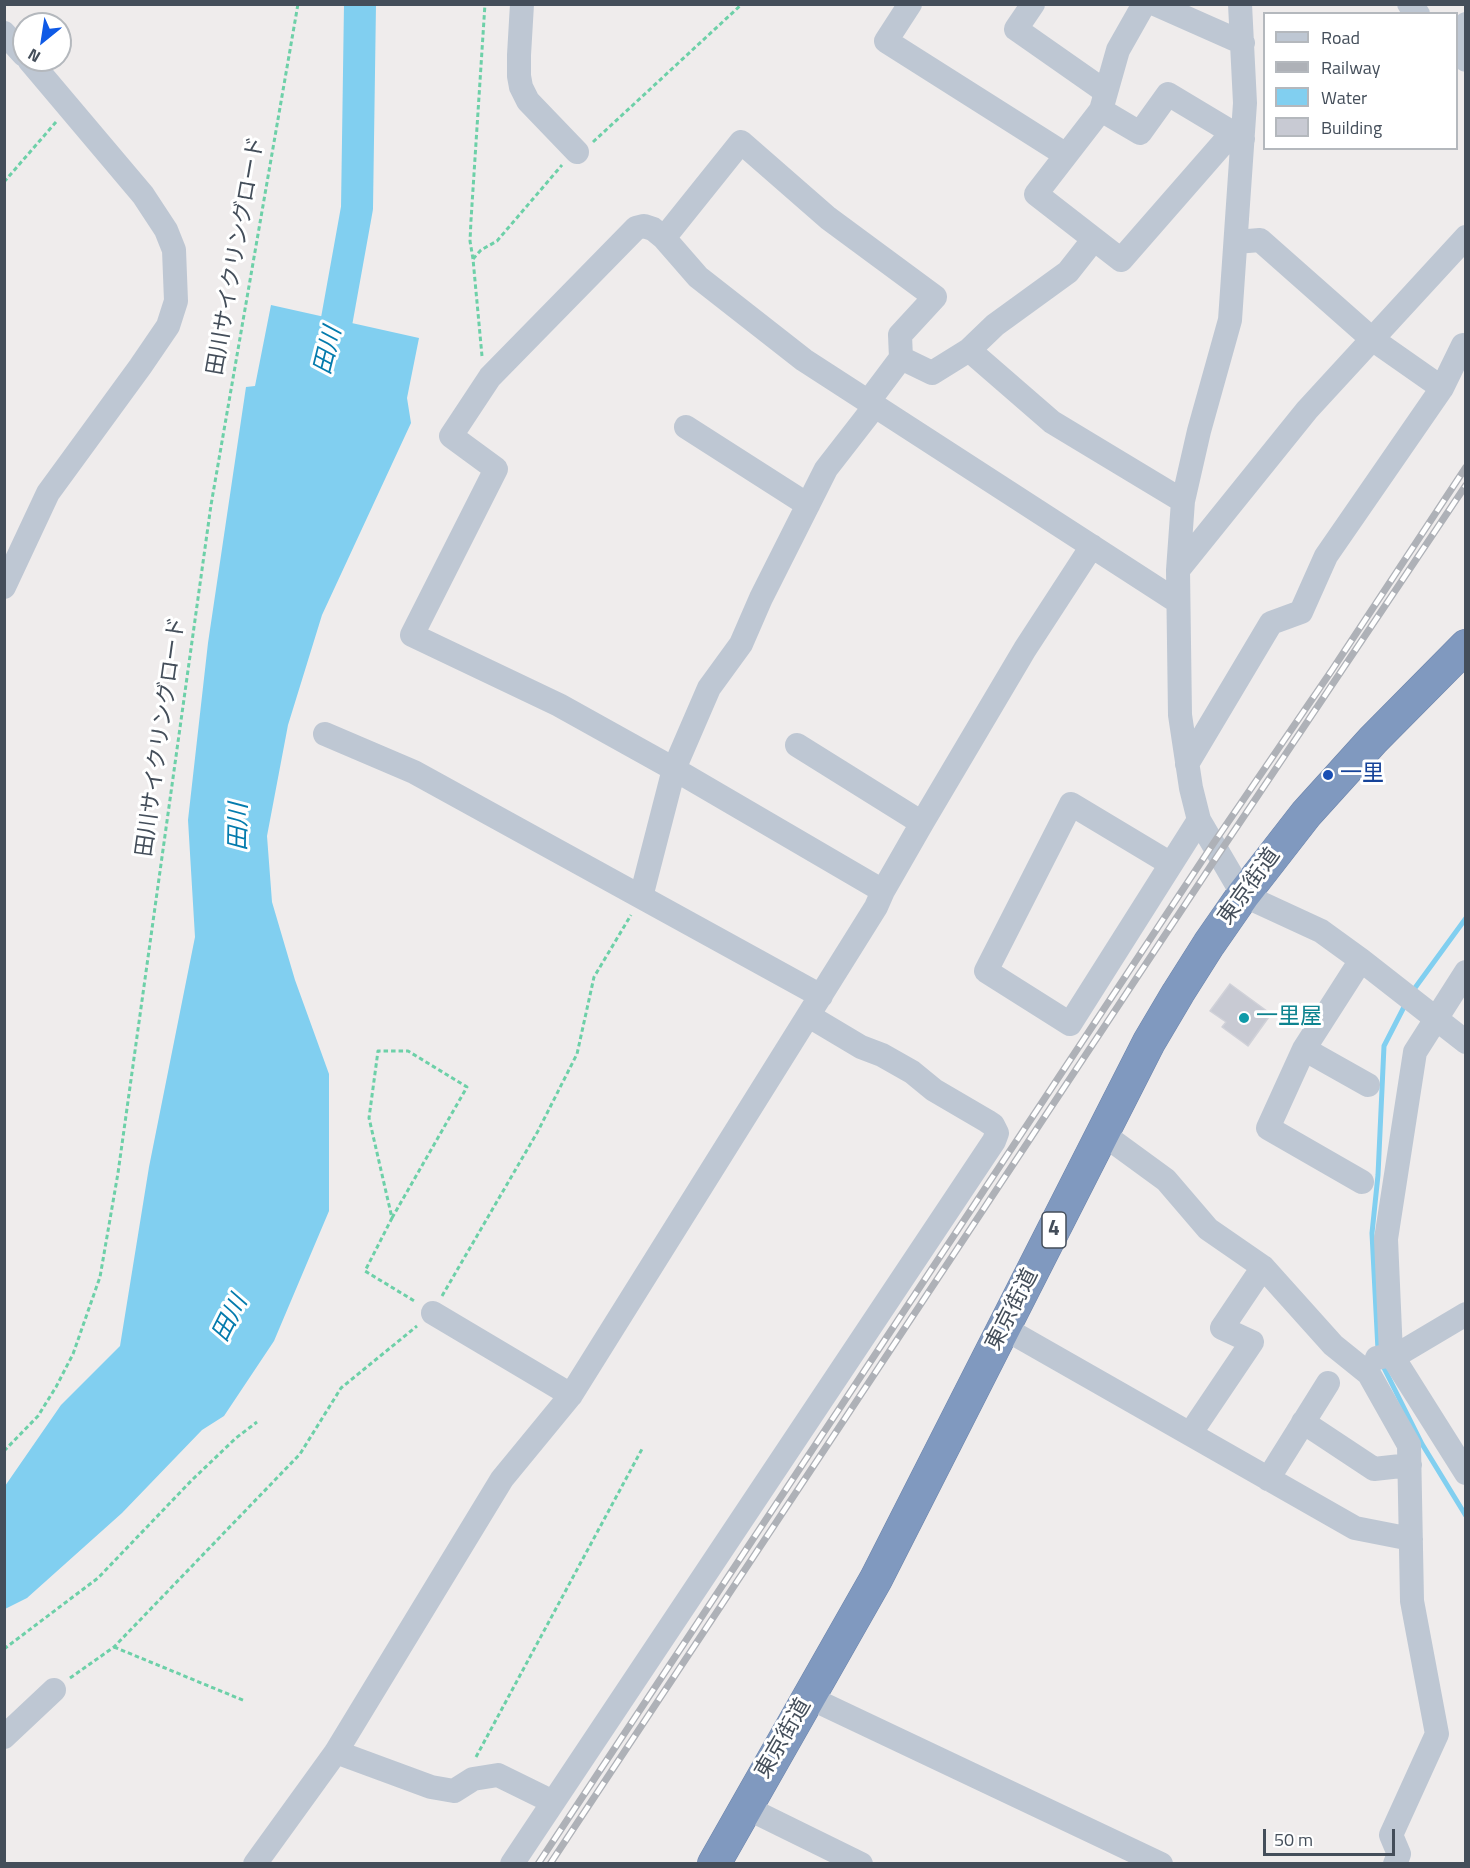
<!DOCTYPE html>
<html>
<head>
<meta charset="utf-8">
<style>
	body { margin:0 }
	#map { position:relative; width:1470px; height:1868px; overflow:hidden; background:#efecec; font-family:"Titillium Web",sans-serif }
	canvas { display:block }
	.frame { position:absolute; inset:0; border:6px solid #444e5a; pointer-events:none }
	.legend { position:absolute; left:1263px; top:12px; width:195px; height:138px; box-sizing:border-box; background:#fff; border:2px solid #b4b8bd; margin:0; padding:8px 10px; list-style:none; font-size:18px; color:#444e5a }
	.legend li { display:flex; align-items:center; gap:12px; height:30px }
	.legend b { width:30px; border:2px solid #b4b8bd }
	.north { position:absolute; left:12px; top:12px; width:60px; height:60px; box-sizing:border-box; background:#fff; border:2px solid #b4b8bd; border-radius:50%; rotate:210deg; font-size:16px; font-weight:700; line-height:24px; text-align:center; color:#444e5a }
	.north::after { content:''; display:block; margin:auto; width:21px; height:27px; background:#0f5ae6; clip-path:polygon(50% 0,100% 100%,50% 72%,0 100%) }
	.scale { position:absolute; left:1263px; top:1829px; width:132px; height:27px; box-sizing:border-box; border:3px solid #444e5a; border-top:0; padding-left:8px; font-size:18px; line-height:21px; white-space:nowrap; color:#444e5a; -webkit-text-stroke:4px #fff; paint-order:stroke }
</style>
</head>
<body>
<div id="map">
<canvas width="1470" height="1868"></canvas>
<div class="frame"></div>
<ul class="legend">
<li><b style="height:8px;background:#bec7d3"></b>Road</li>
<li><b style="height:8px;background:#aeb1b7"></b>Railway</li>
<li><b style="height:16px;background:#81cff0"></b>Water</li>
<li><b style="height:16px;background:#c8cad3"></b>Building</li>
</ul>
<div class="north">N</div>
<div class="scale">50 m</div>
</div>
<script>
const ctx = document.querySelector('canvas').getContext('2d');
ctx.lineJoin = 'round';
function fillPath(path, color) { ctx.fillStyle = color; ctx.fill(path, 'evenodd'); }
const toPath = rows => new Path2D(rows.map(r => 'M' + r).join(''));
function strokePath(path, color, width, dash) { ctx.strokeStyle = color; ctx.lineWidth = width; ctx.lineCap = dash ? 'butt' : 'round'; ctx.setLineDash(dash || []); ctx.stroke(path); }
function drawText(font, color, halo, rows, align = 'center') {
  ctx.font = font + ' "Titillium Web","Noto Sans JP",sans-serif'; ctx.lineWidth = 6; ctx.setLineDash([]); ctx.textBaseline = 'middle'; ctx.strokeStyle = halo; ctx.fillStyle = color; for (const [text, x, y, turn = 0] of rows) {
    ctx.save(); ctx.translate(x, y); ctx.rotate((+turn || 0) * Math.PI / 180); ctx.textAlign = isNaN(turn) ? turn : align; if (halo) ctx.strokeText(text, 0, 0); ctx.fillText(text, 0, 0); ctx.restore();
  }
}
const water = toPath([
	[271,305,419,338,407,398,411,423,322,615,288,725,267,836,272,902,295,980,329,1074,329,1211,274,1341,224,1416,202,1430,122,1513,27,1598,5,1609,5,1486,61,1405,120,1346,149,1167,195,937,188,820,208,643,246,387,255,386]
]);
const stream = toPath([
	[1412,992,1466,918],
	[1378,1350,1372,1233,1378,1175,1384,1046,1406,1003],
	[1381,1362,1422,1444,1466,1516]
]);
const river = toPath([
	[325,362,337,319,357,208,360,4]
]);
const building = toPath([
	[1230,984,1271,1014,1248,1046,1222,1027,1226,1022,1210,1011,1230,984]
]);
const path = toPath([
	[593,142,742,4],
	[4,182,56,122],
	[473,259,470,241,471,220,485,4],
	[482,356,473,259,481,250,497,241,562,165],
	[392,1218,467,1087,408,1051,378,1051,369,1118,392,1218,365,1271,416,1302],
	[442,1296,538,1131,577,1054,594,977,631,915],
	[4,1451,38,1416,56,1387,73,1354,100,1277,118,1173,211,505,298,4],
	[114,1647,245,1701],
	[4,1649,98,1578,192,1480,236,1438,257,1422],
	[70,1678,114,1647,300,1454,341,1388,417,1326],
	[476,1757,642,1449]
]);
const minor = toPath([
	[522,4,519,55,519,76,521,87,528,101,577,152],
	[910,4,886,41,1066,155],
	[1033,4,1016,29,1106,92],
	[1144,4,1118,50,1101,110,1140,133,1168,94,1243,139],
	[1155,4,1243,43],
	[1240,4,1245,103,1230,320,1199,431,1183,501,1178,570,1180,715,1191,788,1199,820,1243,895,1321,931,1361,960,1466,1042],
	[1409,4,1418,14],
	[4,33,24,55],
	[1456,34,1466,24],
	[1456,51,1466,60],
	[1101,110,1036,194,1121,260,1232,133],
	[664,238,741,142,828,218,935,297,900,335,901,358,868,402],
	[1236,242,1260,240,1372,339,1442,388],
	[969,350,1052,422,1183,501],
	[901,358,932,373,969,350,995,325,1068,272,1094,239],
	[875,406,826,469,761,598,741,644,709,688,674,769,883,891],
	[686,427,808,505],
	[1178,570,1307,410,1466,237],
	[4,587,48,493,140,367,168,326,176,301,174,250,166,230,143,195,29,60],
	[325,734,414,772,821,996],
	[797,745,922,823],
	[1187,764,1271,623,1301,612,1326,556,1442,388,1463,345],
	[1171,864,1071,804,986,971,1070,1024,1199,820],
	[641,897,674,769,559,705,412,635,496,469,451,436,490,377,636,228,644,226,653,229,664,238,698,277,804,360,1178,602],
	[1361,960,1304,1049,1268,1128,1362,1182],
	[1466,972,1415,1052,1386,1239,1391,1354,1466,1473],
	[1304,1049,1368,1085],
	[1103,1134,1166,1180,1208,1229,1263,1267,1333,1345,1369,1374,1409,1445,1412,1601,1437,1734,1391,1835,1399,1854,1395,1864],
	[433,1313,571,1395],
	[1004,1328,1355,1528,1411,1539],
	[1377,1358,1402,1352,1466,1314],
	[1303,1422,1374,1469,1410,1465],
	[1190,1434,1252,1342,1222,1328,1263,1267],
	[1268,1479,1328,1383],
	[808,1697,1161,1864],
	[4,1737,54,1690],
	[336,1752,431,1787,454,1791,473,1779,498,1775,553,1802],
	[745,1807,861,1864],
	[255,1864,336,1752,502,1479,571,1395,876,907,883,891,922,823,1025,649,1092,546],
	[512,1864,994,1141,997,1133,993,1125,987,1121,934,1090,912,1072,882,1055,861,1047,809,1016]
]);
const highway = toPath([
	[714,1864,876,1579,1149,1042,1178,993,1209,944,1243,895,1306,814,1373,740,1466,646]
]);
const rail = toPath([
	[538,1864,1213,844,1332,670,1466,467],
	[550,1864,1218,855,1466,485]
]);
const markers = [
	[1328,775,6,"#1a4fb4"],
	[1244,1018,6,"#0f9aa8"]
];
const shields = [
	[1054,1230,24]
];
const shieldNames = [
	["4",1054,1230]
];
const streetNames = [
	["田川サイクリングロード",237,256,-80],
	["田川サイクリングロード",162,737,-82],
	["東京街道",1250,887,-54],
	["東京街道",1013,1310,-63],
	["東京街道",784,1739,-60]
];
const transitNames = [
	["一里",1340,775]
];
const cultureNames = [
	["一里屋",1256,1018]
];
const waterNames = [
	["田川",329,351,-76],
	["田川",240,827,-89],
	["田川",231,1319,-63]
];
fillPath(water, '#81cff0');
strokePath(stream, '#81cff0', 5);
strokePath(river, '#81cff0', 32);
fillPath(building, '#c8cad3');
strokePath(building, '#d0d1d8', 1.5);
strokePath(highway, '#6c84aa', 34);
strokePath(path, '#6dd0a8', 3, [4.5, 3]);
strokePath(minor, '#bec7d3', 24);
strokePath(highway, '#8099bf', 33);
strokePath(rail, '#aeb1b7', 7);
strokePath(rail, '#fff', 4.5, [14]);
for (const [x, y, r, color] of markers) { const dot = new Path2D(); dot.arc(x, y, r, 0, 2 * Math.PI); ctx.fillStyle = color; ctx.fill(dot); strokePath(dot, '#fff', 2); }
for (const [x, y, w] of shields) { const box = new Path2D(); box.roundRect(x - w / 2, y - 18, w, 36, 4.5); ctx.fillStyle = '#fff'; ctx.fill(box); strokePath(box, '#444e5a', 1.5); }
drawText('bold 21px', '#444e5a', null, shieldNames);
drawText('22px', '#444e5a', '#fff', streetNames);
drawText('22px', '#164399', '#fff', transitNames, 'left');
drawText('22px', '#0d838f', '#fff', cultureNames, 'left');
drawText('italic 24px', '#047bad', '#fff', waterNames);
</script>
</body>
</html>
